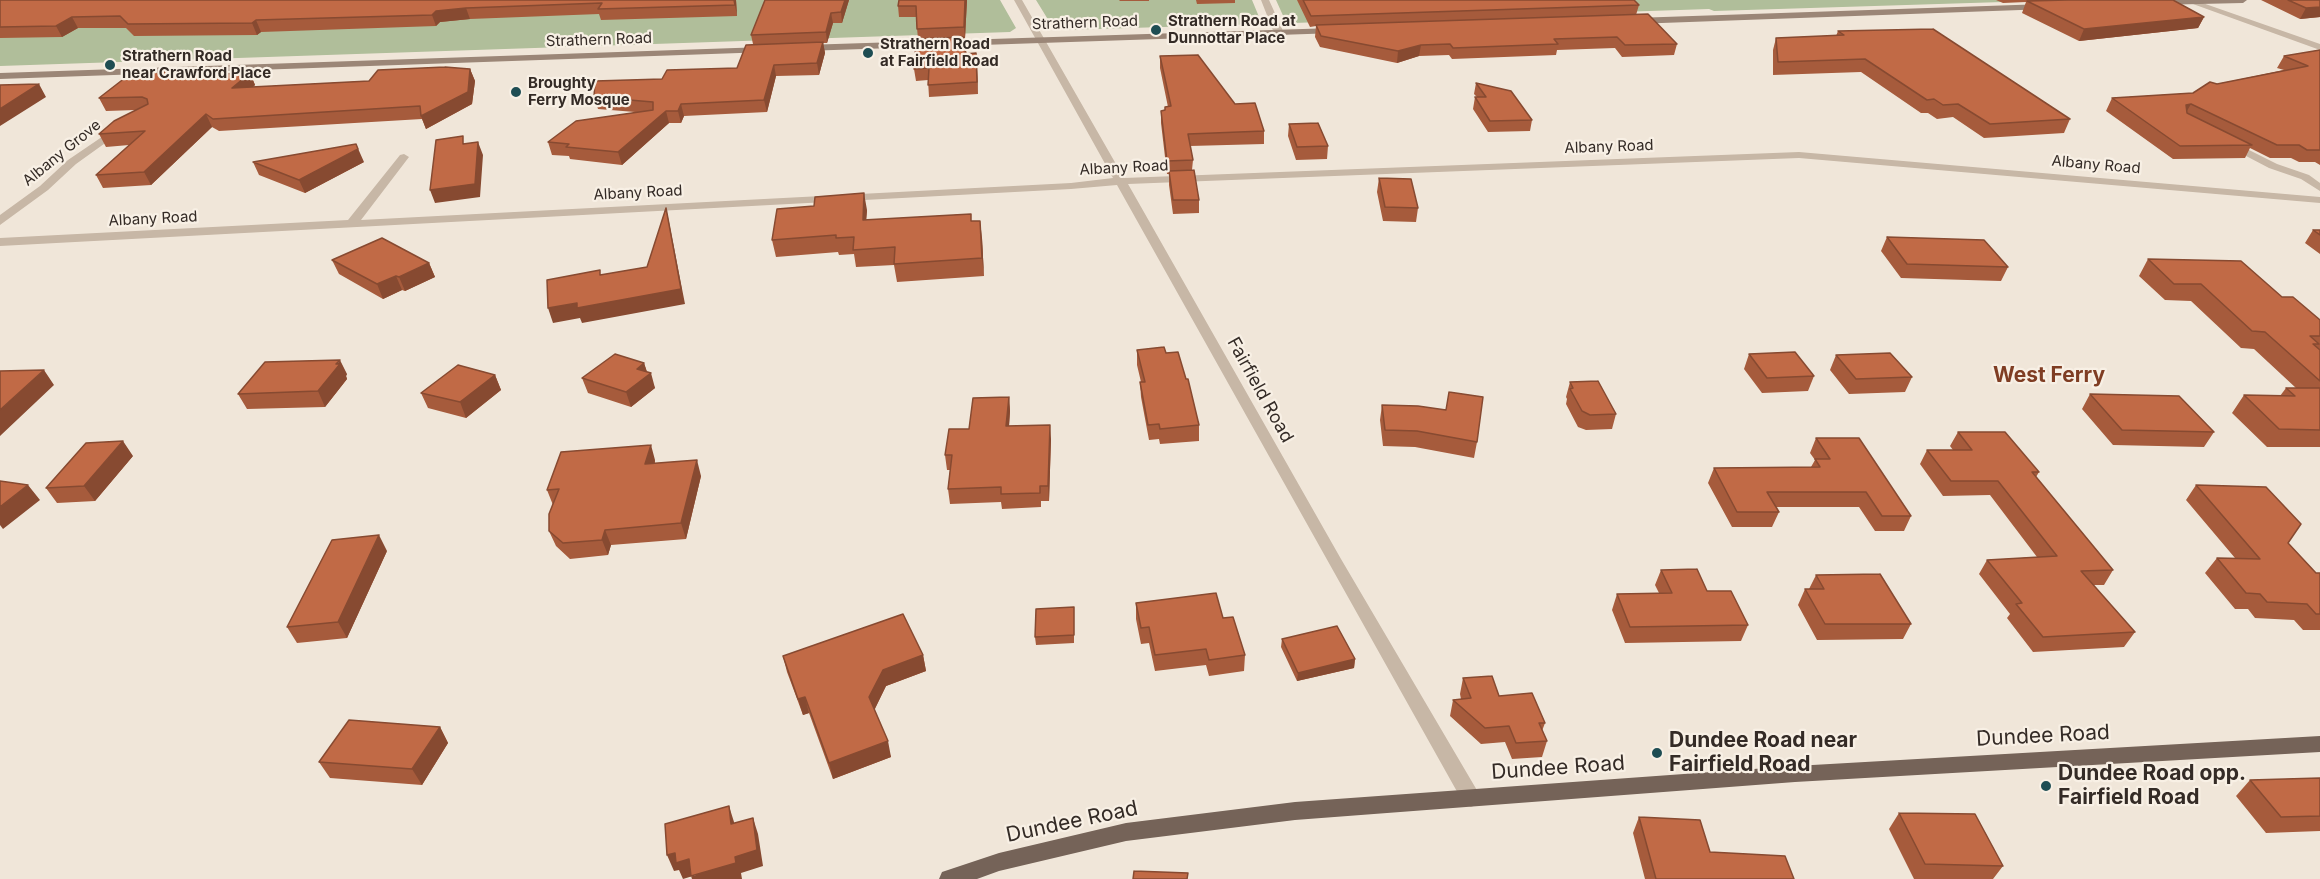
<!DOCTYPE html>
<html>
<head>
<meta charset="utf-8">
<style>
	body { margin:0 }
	canvas { display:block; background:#f0e6d9 }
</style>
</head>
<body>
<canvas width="2320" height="879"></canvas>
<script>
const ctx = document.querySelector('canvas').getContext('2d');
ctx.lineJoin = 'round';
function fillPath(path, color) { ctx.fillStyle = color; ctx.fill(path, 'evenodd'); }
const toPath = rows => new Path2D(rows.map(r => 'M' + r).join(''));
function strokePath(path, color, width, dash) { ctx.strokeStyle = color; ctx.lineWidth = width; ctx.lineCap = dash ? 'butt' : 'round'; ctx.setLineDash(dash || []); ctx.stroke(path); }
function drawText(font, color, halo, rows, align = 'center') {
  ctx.font = font + ' Inter,sans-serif'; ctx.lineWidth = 4.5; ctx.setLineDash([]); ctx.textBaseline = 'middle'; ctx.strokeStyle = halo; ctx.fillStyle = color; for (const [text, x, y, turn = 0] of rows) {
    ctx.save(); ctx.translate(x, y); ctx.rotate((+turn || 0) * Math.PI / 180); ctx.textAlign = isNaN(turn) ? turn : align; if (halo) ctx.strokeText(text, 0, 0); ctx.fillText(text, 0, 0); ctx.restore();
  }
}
const green = toPath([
	[0,0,1000,0,1016,28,1010,32,0,66],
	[1036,0,1252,0,1262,24,1064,30,1052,26],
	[1276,0,2067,0,1714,11,1709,9,1293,23,1285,20]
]);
const street = toPath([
	[1014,0,1022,0,1124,178,1799,152,2320,197,2320,203,1799,158,1128,184,1341,559,1478,792,1481,798,1478,804,1471,807,1464,804,1117,185,1071,189,0,246,0,238,348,220,400,155,404,154,409,157,361,220,1071,183,1113,178,1014,0],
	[1261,0,1269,0,1284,33,1282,35,1274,33,1261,0],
	[2194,0,2320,44,2320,50,2193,4,2194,0],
	[118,126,122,127,122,131,76,164,48,190,0,225,0,215,40,186,68,160,118,126],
	[2231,141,2277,164,2309,175,2320,183,2320,191,2301,179,2269,168,2227,146,2227,142,2231,141]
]);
const secondary = toPath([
	[2159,0,2247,0,2243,3,2156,5,2155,3,2159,0],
	[2045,4,2048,5,2048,9,1634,24,1630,21,1634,18,2045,4],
	[1334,28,1337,29,1337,33,804,51,799,48,804,45,1334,28],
	[765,47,770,50,768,52,0,79,0,73,765,47]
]);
const primary = toPath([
	[2320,736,2320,752,1795,782,1295,820,1126,841,999,871,977,879,939,879,942,872,999,853,1126,823,1295,802,1795,766,2320,736]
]);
const wall = toPath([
	[0,0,736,0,737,16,601,20,599,14,470,19,440,22,436,26,261,32,257,35,134,36,126,28,78,28,62,37,0,38],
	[765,0,849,0,842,23,833,23,827,43,823,43,825,53,819,75,776,76,767,112,684,116,681,123,669,123,622,165,570,159,569,156,552,155,548,142,635,112,598,109,594,97,662,79,737,68,753,44,751,35],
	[967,0,965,38,964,38,964,41,967,54,977,65,978,94,929,97,928,80,916,81,914,69,918,39,916,17,899,17,898,6],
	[1119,0,1149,0,1149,1,1120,1],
	[1196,0,1235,0,1235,3,1197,4],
	[1297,0,1634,0,1639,5,1636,15,1677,44,1674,55,1622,57,1615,48,1557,50,1556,55,1452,59,1449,55,1419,56,1397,63,1320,47,1315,37,1316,26,1310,27],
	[1996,0,2173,0,2204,17,2198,28,2079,41,2022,13,2026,2,2003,3],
	[2261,0,2320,0,2320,17,2300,19],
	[1838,31,2070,119,2064,133,1984,138,1953,117,1937,119,1928,113,1921,113,1861,72,1773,75,1773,50,1776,38,1836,36],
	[2320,50,2320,165,2315,162,2299,162,2291,158,2270,158,2250,148,2245,158,2173,159,2106,111,2112,98,2193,93,2217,84,2284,70,2277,68,2284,56],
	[1160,56,1235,104,1264,131,1264,144,1190,146,1193,160,1192,170,1199,200,1199,213,1173,214,1169,185,1169,174,1167,174,1161,123,1161,111,1165,110,1165,107,1168,107,1160,68],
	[470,69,475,81,472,104,426,129,422,119,219,131,212,127,151,185,103,188,96,175,129,145,106,147,99,134,136,110,106,111,99,98,197,75,250,73,255,85,253,87,369,81],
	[1476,83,1532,120,1530,131,1488,132,1473,109,1475,97,1477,97,1474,94],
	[1289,124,1328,146,1327,159,1296,160,1288,136],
	[253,162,364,162,305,193,259,175],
	[1379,178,1418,208,1416,222,1383,221,1377,192],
	[867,210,866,220,971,214,971,221,982,238,984,276,897,282,894,265,856,267,854,254,839,255,838,252,776,257,772,240],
	[2313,230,2320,230,2320,254,2305,243],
	[1887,237,2008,267,2001,281,1901,278,1881,251],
	[2148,259,2282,297,2320,320,2320,447,2267,447,2232,413,2244,395,2280,396,2286,388,2296,388,2254,349,2241,348,2191,301,2165,300,2139,276],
	[332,260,429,263,435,277,405,291,402,290,383,299,339,274],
	[1137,350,1166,353,1199,425,1199,441,1160,444,1159,439,1149,440,1141,397,1140,382,1141,382,1137,365],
	[1749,354,1814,376,1808,391,1762,393,1744,369],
	[1836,355,1912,377,1905,392,1849,394,1830,370],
	[644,363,647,372,655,388,631,407,588,393,582,378],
	[347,374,346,376,347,379,325,407,247,409,238,394],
	[495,375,501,390,466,418,428,408,421,393],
	[1570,382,1616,414,1612,429,1586,430,1578,427,1566,404,1567,399,1566,397],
	[2090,394,2214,432,2204,447,2113,445,2082,409],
	[1009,397,1010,411,1009,426,1051,439,1049,501,1041,501,1041,507,1002,509,1001,502,950,504,948,489,950,470,947,470,945,455,969,429],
	[1382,405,1477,442,1474,458,1415,447,1383,446,1380,420],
	[1958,432,2039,472,2036,477,2113,570,2104,585,2093,585,2135,632,2124,647,2033,652,2007,618,2010,614,1979,574,1987,560,2037,557,1990,495,1943,496,1920,464,1927,450,1953,450,1950,446],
	[1816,438,1911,516,1904,531,1875,531,1859,507,1776,507,1779,512,1772,527,1732,527,1708,483,1714,468,1811,467,1815,460,1810,453],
	[133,456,95,501,57,503,46,488],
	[655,460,655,464,701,476,686,539,611,545,608,555,570,559,556,546,549,531,553,505,547,490],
	[2196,485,2288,543,2316,573,2320,573,2320,630,2303,630,2294,620,2255,618,2248,609,2235,609,2205,573,2217,558,2235,558,2186,500],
	[387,551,347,638,297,643,287,627],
	[1661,570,1707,591,1748,625,1741,641,1625,643,1612,610,1617,594,1659,593,1655,585],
	[1816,575,1911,624,1903,639,1817,640,1798,605,1805,589,1809,589],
	[1136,603,1223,618,1245,655,1244,671,1209,676,1206,665,1155,671,1149,643,1141,644,1136,619],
	[1074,607,1074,643,1036,645,1035,637],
	[1282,639,1355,659,1354,668,1297,681,1281,647],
	[923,655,926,671,886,686,874,710,891,757,833,779,809,713,803,715,787,672,783,656],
	[1463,678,1499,696,1545,723,1542,731,1547,741,1542,757,1512,759,1505,742,1481,744,1450,716,1453,700,1461,699,1460,694],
	[440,727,448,743,422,785,330,778,319,762],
	[2320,778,2320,831,2266,833,2236,796,2250,780],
	[1899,813,2003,866,1993,879,1914,879,1889,829],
	[1639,817,1710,852,1794,879,1645,879,1633,833]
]);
const shadedWall = toPath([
	[734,0,736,0,737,16,735,5],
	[845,0,849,0,842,23,841,12],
	[965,0,967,0,965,38,964,27],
	[2320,7,2320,17,2300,19,2306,8],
	[466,8,470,19,440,22,436,26,432,15,436,11],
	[831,13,833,23,827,43,826,32],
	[72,17,78,28,62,37,56,26],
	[2204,17,2198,28,2079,41,2084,29],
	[256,20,261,32,257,35,252,23],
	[823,42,825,53,819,75,817,63],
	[1421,45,1419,56,1397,63,1398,51],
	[976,53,977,65,978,94,977,82],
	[774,65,776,76,767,112,764,100],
	[470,69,475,81,472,104,426,129,421,116],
	[250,73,255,85,238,100,232,88],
	[39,84,46,97,0,126,0,109],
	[681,104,684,116,681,123,678,111],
	[2191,104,2184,116,2186,105],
	[666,111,669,123,622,165,618,152],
	[206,114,212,127,151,185,144,172],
	[478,142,483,155,480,197,435,203,430,190],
	[356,144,364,162,305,193,299,180],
	[864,193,867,210,865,237,863,220],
	[666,208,669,222,685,304,582,323,580,318,553,323,548,308,577,303,681,289],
	[980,221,982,238,984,276,982,258],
	[429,263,435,277,405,291,399,277],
	[396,276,402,290,383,299,377,284],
	[340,360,347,374,346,376,347,379,325,407,318,391],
	[644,363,648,375,651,373,655,388,631,407,626,392,637,369],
	[44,370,54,385,0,436,0,410],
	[495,375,501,390,466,418,460,402],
	[1009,397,1010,411,1008,440,1006,426],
	[1050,425,1051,439,1049,501,1048,486],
	[123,441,133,456,95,501,84,486],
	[651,445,655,460,650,480,645,464],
	[697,460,701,476,686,539,681,523],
	[28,485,40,500,3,529,0,525,0,507],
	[605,530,611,545,608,555,602,540],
	[379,535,387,551,347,638,338,622],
	[923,655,926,671,886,686,873,713,869,697,883,670],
	[1355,659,1354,668,1297,681,1298,673],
	[805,697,809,713,803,715,798,699],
	[440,727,448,743,422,785,412,769],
	[888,741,891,757,833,779,829,763],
	[729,806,734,822,737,840,731,824],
	[753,818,758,834,763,866,741,873,742,879,692,879,691,876,735,857],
	[675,853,689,859,696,875,683,879,679,870,674,871,667,855]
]);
const building = toPath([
	[0,0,734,0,735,5,598,9,602,3,466,8,436,11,432,15,256,20,252,23,128,24,120,16,72,17,56,26,0,27,0,0],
	[765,0,845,0,841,12,831,13,826,32,751,35,765,0],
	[899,0,965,0,964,27,917,29,916,6,898,6,899,0],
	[1303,0,1634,0,1639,5,1311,16,1303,0],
	[2068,0,2173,0,2204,17,2084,29,2027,1,2068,0],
	[2288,0,2320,0,2320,7,2306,8,2288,0],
	[1648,14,1677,44,1625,45,1617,37,1554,39,1558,44,1453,48,1450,44,1421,45,1398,51,1321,36,1316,25,1648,14],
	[1933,29,2070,119,1990,124,1958,104,1943,105,1934,99,1927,100,1865,59,1778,62,1776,38,1844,35,1838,31,1933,29],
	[964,37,964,41,966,41,965,54,976,53,977,82,928,85,929,68,914,69,916,39,964,37],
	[823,42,817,63,774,65,764,100,681,104,678,111,666,111,618,152,566,147,569,144,548,142,576,121,653,110,653,102,594,97,595,81,662,79,667,70,737,68,746,45,823,42],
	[2320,50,2320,150,2307,150,2299,145,2277,145,2191,104,2186,105,2187,113,2252,145,2180,146,2112,98,2193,93,2210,82,2217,84,2308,66,2284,56,2320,50],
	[1198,55,1235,104,1255,103,1264,131,1188,134,1193,160,1167,161,1161,111,1165,110,1165,107,1171,106,1160,56,1198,55],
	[445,67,470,69,468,92,421,116,420,106,213,119,206,114,144,172,96,175,145,131,99,134,114,121,148,104,147,99,142,97,99,98,130,74,195,70,189,75,250,73,232,88,369,81,378,70,445,67],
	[1476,83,1511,91,1532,120,1490,121,1475,97,1486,97,1476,83],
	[39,84,0,109,0,85,39,84],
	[1318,123,1328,146,1297,147,1289,124,1318,123],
	[463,136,463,144,478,142,475,184,430,190,436,140,463,136],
	[356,144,358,149,299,180,253,162,356,144],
	[1194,170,1199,200,1173,200,1169,171,1194,170],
	[1379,178,1411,179,1418,208,1385,207,1379,178],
	[864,193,863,220,971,214,971,221,980,221,982,258,894,264,895,247,853,250,854,237,836,238,836,235,772,240,777,209,814,206,815,197,864,193],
	[666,208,681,289,577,308,577,303,548,308,547,280,600,270,600,275,647,267,666,208],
	[2313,230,2320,230,2320,235,2313,230],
	[1887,237,1984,240,2008,267,1907,264,1887,237],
	[382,238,429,263,399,277,396,276,377,284,332,260,382,238],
	[2148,259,2241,261,2282,297,2293,297,2320,320,2320,336,2310,336,2319,344,2313,344,2320,350,2320,381,2265,332,2252,331,2201,284,2174,284,2148,259],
	[1164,347,1166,353,1178,352,1186,379,1188,379,1199,425,1160,429,1159,424,1148,425,1140,382,1145,382,1137,350,1164,347],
	[1795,352,1814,376,1767,378,1749,354,1795,352],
	[1890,353,1912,377,1856,379,1836,355,1890,353],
	[615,354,644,363,637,369,651,373,626,392,582,378,615,354],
	[340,360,336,364,340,364,318,391,238,394,265,362,340,360],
	[458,365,495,375,460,402,421,393,458,365],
	[44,370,0,410,0,371,44,370],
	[1598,381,1616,414,1590,415,1582,411,1570,389,1573,388,1570,382,1598,381],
	[2286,388,2320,388,2320,430,2279,429,2244,395,2295,396,2286,388],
	[1449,392,1483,397,1477,442,1417,431,1385,430,1382,405,1418,406,1446,410,1449,392],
	[2090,394,2179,396,2214,432,2122,430,2090,394],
	[1009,397,1006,426,1050,425,1048,486,1040,486,1040,493,1001,494,1001,487,948,489,952,455,945,455,949,429,969,429,973,398,1009,397],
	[1958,432,2005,432,2039,472,2032,472,2113,570,2081,571,2135,632,2043,637,2016,604,2022,603,1987,560,2057,556,1998,481,1951,481,1927,450,1972,450,1958,432],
	[1816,438,1859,438,1911,516,1882,516,1866,492,1767,492,1779,512,1737,512,1714,468,1820,467,1815,459,1830,459,1816,438],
	[123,441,84,486,46,488,86,443,123,441],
	[651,445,645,464,697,460,681,523,605,530,602,540,563,543,549,531,549,514,559,489,547,490,561,452,651,445],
	[0,481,28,485,0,507,0,481],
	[2196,485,2266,487,2301,524,2288,543,2316,573,2320,573,2320,614,2316,614,2307,604,2267,602,2260,594,2246,593,2217,558,2260,559,2196,485],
	[379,535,338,622,287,627,332,540,379,535],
	[1697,569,1707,591,1731,591,1748,625,1630,627,1617,594,1672,593,1661,570,1697,569],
	[1880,574,1911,624,1825,624,1805,589,1824,589,1816,575,1880,574],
	[1216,593,1223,618,1233,617,1245,655,1209,660,1206,649,1155,655,1149,627,1141,628,1136,603,1216,593],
	[1074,607,1074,635,1035,637,1036,609,1074,607],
	[903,614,923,655,883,670,869,697,888,741,829,763,805,697,798,699,783,656,903,614],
	[1337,626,1355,659,1298,673,1282,639,1337,626],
	[1492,676,1499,696,1532,693,1545,723,1539,723,1547,741,1516,743,1509,726,1485,728,1453,700,1471,698,1463,678,1492,676],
	[349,720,440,727,412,769,319,762,349,720],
	[2320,778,2320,816,2281,817,2250,780,2320,778],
	[729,806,731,824,753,818,757,850,735,857,736,863,691,876,689,859,676,863,675,853,667,855,665,824,729,806],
	[1899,813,1975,814,2003,866,1925,864,1899,813],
	[1639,817,1700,820,1710,852,1785,856,1794,879,1656,879,1639,817],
	[1134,871,1188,873,1187,879,1133,879,1134,871]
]);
const markers = [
	[1156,30,6,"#1e4d53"],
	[868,53,6,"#1e4d53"],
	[110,65,6,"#1e4d53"],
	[516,92,6,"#1e4d53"],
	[1657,753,6,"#1e4d53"],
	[2046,786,6,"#1e4d53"]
];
const farPoinames = [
	["Strathern Road at",1168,21],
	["Dunnottar Place",1168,38],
	["Strathern Road",880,44],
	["at Fairfield Road",880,61],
	["Strathern Road",122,56],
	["near Crawford Place",122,73],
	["Broughty",528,83],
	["Ferry Mosque",528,100]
];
const farStreetnames = [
	["Strathern Road",1085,23,-2],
	["Strathern Road",599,40,-2],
	["Albany Road",1609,147,-2],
	["Albany Grove",62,153,-39],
	["Albany Road",2096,165,5],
	["Albany Road",1124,168,-3],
	["Albany Road",638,193,-3],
	["Albany Road",153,219,-3]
];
const streetNames = [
	["Fairfield Road",1260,390,61]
];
const quarterNames = [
	["West Ferry",2049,376]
];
const nearStreetnames = [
	["Dundee Road",2043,736,-3],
	["Dundee Road",1558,768,-4],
	["Dundee Road",1072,822,-12]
];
const nearPoinames = [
	["Dundee Road near",1669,741],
	["Fairfield Road",1669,765],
	["Dundee Road opp.",2058,774],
	["Fairfield Road",2058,798]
];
fillPath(green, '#b0be9a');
fillPath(street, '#c7b7a6');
fillPath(secondary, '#9b8677');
fillPath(primary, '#756358');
fillPath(wall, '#a65b3c');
fillPath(shadedWall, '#874a31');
fillPath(building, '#c16a46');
strokePath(building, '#874a31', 1.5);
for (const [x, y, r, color] of markers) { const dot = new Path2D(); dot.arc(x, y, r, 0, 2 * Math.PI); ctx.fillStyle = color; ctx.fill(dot); strokePath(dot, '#f8f0e5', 2); }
drawText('bold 15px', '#342b26', '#f8f0e5', farPoinames, 'left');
drawText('15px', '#342b26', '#f8f0e5', farStreetnames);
drawText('18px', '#342b26', '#f8f0e5', streetNames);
drawText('bold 21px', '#7f3d23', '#f8f0e5', quarterNames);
drawText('21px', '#342b26', '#f8f0e5', nearStreetnames);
drawText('bold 21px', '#342b26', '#f8f0e5', nearPoinames, 'left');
</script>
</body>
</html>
